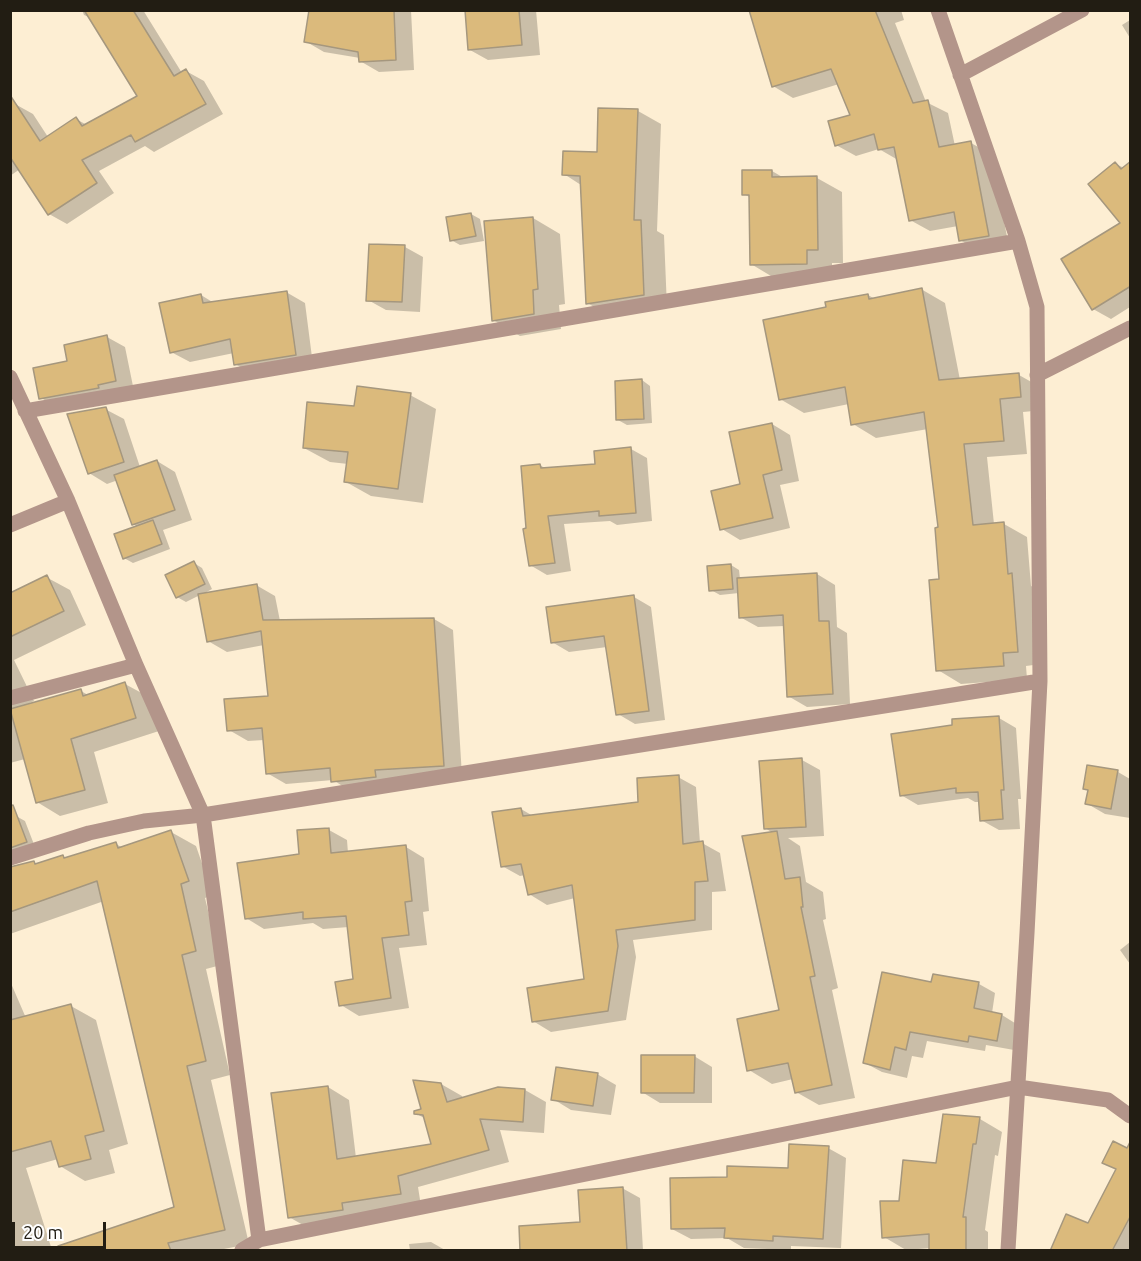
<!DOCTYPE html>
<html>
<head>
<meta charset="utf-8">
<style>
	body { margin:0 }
	#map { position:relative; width:1141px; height:1261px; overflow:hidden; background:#fdeed3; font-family:Ubuntu,sans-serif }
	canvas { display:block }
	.frame { position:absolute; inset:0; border:12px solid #221d13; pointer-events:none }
	.scale { position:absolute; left:12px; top:1222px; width:94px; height:27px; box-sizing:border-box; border:3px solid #221d13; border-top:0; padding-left:8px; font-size:18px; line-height:21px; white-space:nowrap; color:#221d13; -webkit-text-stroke:4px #fff; paint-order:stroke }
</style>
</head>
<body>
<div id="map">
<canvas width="1141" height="1261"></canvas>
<div class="frame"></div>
<div class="scale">20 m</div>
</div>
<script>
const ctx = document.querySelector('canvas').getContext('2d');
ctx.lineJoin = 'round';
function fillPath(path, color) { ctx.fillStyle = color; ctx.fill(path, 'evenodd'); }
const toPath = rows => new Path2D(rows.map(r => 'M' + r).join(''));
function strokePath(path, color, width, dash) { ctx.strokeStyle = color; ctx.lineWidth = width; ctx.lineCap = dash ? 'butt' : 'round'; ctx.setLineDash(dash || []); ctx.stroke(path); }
const shadow = toPath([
	[82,10,143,10,182,73,186,71,204,81,223,114,154,152,145,146,99,171,114,193,67,224,49,214,20,169,10,176,10,107,15,104,33,114,48,137,76,119,87,125,139,96,91,18,84,15],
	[311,10,411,10,414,70,379,72,360,61,360,58,324,52,305,41],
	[466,10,536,10,540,55,488,60,470,50],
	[767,10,901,10,904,20,895,23,926,102,948,113,955,146,971,143,991,154,1009,247,980,252,960,240,958,226,930,231,910,220,898,160,879,149,856,156,836,145,852,116,839,84,793,98,773,86],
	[1130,20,1130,38,1122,25],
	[638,111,661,124,657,231,664,235,667,308,611,316,587,303,581,185,564,174,598,153],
	[1130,163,1130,307,1111,319,1093,309,1122,224,1116,164,1124,168],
	[772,171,784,178,817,178,842,192,843,263,832,263,832,278,776,279,751,264,751,198,744,194],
	[471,214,480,219,484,241,460,245,451,240],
	[533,218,560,234,565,304,559,305,561,329,520,336,493,320],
	[405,247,423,257,420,312,386,310,368,300],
	[921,289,945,303,960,380,1019,375,1042,388,1044,410,1023,412,1027,454,987,457,994,524,1004,524,1027,537,1031,586,1035,588,1041,664,1026,666,1027,679,961,684,938,670,940,529,928,429,876,438,853,424,849,404,804,413,780,399,828,308,868,295,875,299],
	[286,292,305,303,313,365,254,375,235,364,234,353,190,362,171,352,201,295,214,303],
	[107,337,125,347,134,391,59,408,41,398,69,362],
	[642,380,650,386,652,423,627,425,618,420],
	[410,395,436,409,423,503,371,496,346,482,348,464,330,462,304,448,355,408],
	[105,409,124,419,140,467,157,461,175,472,192,520,163,530,170,549,133,563,124,558,138,527,133,524,118,480,107,484,89,473],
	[772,424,790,435,799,481,780,485,790,528,740,540,722,529],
	[631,449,647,458,652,521,617,525,610,521,564,524,571,571,547,575,530,565,528,530,540,465,546,469,597,465],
	[194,563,202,568,212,589,203,594,256,585,275,596,280,621,434,619,453,630,462,776,352,792,333,780,286,784,267,773,264,740,248,741,229,730,270,698,264,645,227,652,208,641,200,595,186,602,177,597],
	[731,565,739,570,740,579,817,574,835,585,837,627,847,633,850,704,807,707,788,696,785,626,758,627,740,617,739,593,720,595,711,590],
	[46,577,70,590,86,625,14,660,34,701,27,704,28,706,81,691,88,695,125,684,149,697,159,731,94,752,108,803,60,816,37,802,25,759,10,763,10,594],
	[634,597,651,607,665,720,635,724,618,714,607,647,569,652,552,642],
	[999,718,1016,728,1021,799,1018,799,1020,829,999,830,981,820,980,802,975,802,968,798,918,805,901,795,954,726],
	[802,760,820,770,824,836,788,838,800,846,806,882,823,892,826,919,823,920,838,988,832,990,855,1098,819,1105,796,1092,793,1079,772,1084,749,1070,781,1011,773,833,765,828],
	[1089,766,1118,772,1130,779,1130,818,1105,814,1086,803,1089,791,1085,789],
	[678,777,696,787,700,843,702,843,720,853,726,891,712,892,712,930,633,940,636,957,626,1020,551,1032,533,1021,586,980,575,898,547,905,529,894,525,875,520,876,502,866,521,809,533,816,640,803],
	[16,816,25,821,35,847,10,853,10,818],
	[329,830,347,840,348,853,406,847,424,858,429,911,423,912,427,945,399,948,409,1008,359,1016,341,1005,354,980,349,927,323,929,313,923,264,929,246,918,301,855],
	[171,832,196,846,213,895,205,898,221,965,206,969,230,1075,211,1080,249,1244,219,1250,101,1250,176,1208,104,901,10,934,10,875,34,862,38,865,63,856,67,859,116,844,123,848],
	[1130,942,1130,964,1120,950],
	[10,981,26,1018,71,1006,96,1020,128,1144,109,1150,115,1173,85,1181,60,1166,58,1159,26,1168,52,1250,10,1250],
	[933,984,979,984,995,993,992,1013,1002,1015,1018,1025,1014,1050,986,1045,985,1051,927,1041,923,1058,912,1056,907,1078,882,1072,865,1063],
	[694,1056,712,1067,712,1103,660,1103,642,1092],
	[597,1074,616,1085,611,1115,571,1110,553,1099],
	[441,1084,462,1096,463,1099,525,1090,546,1102,544,1133,500,1130,509,1162,418,1187,421,1206,310,1229,289,1217,328,1087,349,1100,356,1158,433,1146,426,1119,415,1113,423,1110],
	[980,1119,1002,1132,998,1156,995,1155,985,1230,988,1232,988,1250,931,1250,931,1248,906,1250,884,1237,900,1203],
	[828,1148,846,1158,841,1248,791,1246,791,1250,744,1248,727,1238,691,1239,672,1229,728,1178,789,1170],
	[1130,1152,1130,1250,1052,1250,1089,1225,1117,1170],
	[622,1188,640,1198,643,1250,522,1250,582,1224],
	[431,1242,445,1250,410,1250,409,1244]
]);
const building = toPath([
	[84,10,133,10,174,76,186,69,206,104,135,142,131,135,82,160,97,183,48,215,10,157,10,95,40,141,76,117,82,126,137,96,84,10],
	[309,10,394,10,396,60,359,62,358,52,304,42,309,10],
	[465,10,519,10,522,45,468,50,465,10],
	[749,10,875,10,913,103,928,100,939,147,971,141,989,236,959,241,954,212,909,221,894,147,878,150,874,134,835,146,828,121,850,115,831,69,772,87,749,10],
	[598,108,638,109,634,220,641,220,644,295,586,304,580,176,562,175,563,151,597,152,598,108],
	[1131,161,1131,286,1092,310,1061,259,1120,223,1088,184,1115,162,1121,169,1131,161],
	[742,170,772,170,772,177,817,176,818,250,807,250,807,264,750,265,749,195,742,195,742,170],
	[471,213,476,236,450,241,446,217,471,213],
	[533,217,538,289,533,290,534,314,492,321,484,221,533,217],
	[369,244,405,245,402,302,366,301,369,244],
	[922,288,939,380,1019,373,1021,397,1000,399,1004,441,964,444,973,525,1004,522,1008,574,1012,573,1018,652,1003,653,1004,666,936,671,929,580,939,579,935,528,938,527,924,412,851,425,845,387,779,400,763,320,826,307,825,302,868,294,869,299,922,288],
	[287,291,296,355,234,365,230,339,170,353,159,303,201,294,203,303,287,291],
	[107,335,116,381,98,385,99,388,39,399,33,368,67,361,64,345,107,335],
	[642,379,644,419,616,420,615,381,642,379],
	[357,386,411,393,398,489,344,482,348,452,303,448,307,402,354,406,357,386],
	[106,407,124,462,88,474,67,414,106,407],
	[772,423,782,470,763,475,773,518,720,530,711,491,740,484,729,432,772,423],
	[631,447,636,513,599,516,599,511,548,516,555,563,529,566,523,529,526,528,521,466,540,464,541,468,595,464,594,451,631,447],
	[157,460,175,510,132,525,114,475,157,460],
	[153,520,162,544,123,559,114,534,153,520],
	[194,561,205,584,176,598,165,575,194,561],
	[731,564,733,589,709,591,707,566,731,564],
	[817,573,819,621,829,621,833,694,787,697,783,615,739,618,737,578,817,573],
	[47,575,64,611,10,637,10,593,47,575],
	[257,584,263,620,434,618,444,766,375,770,376,777,331,782,330,768,266,774,262,728,227,731,224,699,268,696,261,631,207,642,198,594,257,584],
	[634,595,649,711,616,715,604,636,551,643,546,607,634,595],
	[125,682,136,718,71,739,85,790,36,803,10,709,81,689,83,696,125,682],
	[999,716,1004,790,1001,790,1003,819,980,821,978,792,956,793,956,788,900,796,891,734,952,725,952,719,999,716],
	[802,758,806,827,764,829,759,761,802,758],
	[1087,765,1118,770,1111,809,1085,804,1088,790,1083,789,1087,765],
	[679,775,683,844,703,841,708,881,695,882,695,920,616,930,618,946,608,1011,532,1022,527,988,584,979,572,885,528,895,521,864,501,867,492,812,521,808,523,816,638,802,637,778,679,775],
	[13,805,27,842,10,848,10,806,13,805],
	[329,828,331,853,406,845,412,901,405,902,409,935,382,938,391,998,339,1006,335,982,353,979,346,916,303,919,303,912,245,919,237,863,299,854,297,830,329,828],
	[171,830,189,881,181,884,196,951,182,955,206,1061,187,1066,225,1230,168,1243,171,1251,59,1251,58,1246,174,1207,97,881,10,912,10,867,34,861,35,864,63,855,64,858,116,842,118,848,171,830],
	[777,831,785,879,800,877,803,907,801,907,815,976,810,977,832,1085,795,1093,788,1063,747,1071,737,1019,779,1010,742,836,777,831],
	[882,972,931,982,933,974,979,982,974,1008,1002,1014,997,1041,969,1036,968,1042,910,1032,906,1050,895,1047,890,1070,863,1063,882,972],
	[71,1004,104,1131,85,1136,91,1159,59,1167,51,1141,10,1152,10,1020,71,1004],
	[641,1055,695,1055,694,1093,641,1093,641,1055],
	[556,1067,598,1073,593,1106,551,1100,556,1067],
	[413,1080,441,1083,447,1102,498,1087,525,1089,523,1122,480,1119,489,1150,398,1176,401,1194,342,1203,343,1210,288,1218,271,1093,328,1086,337,1159,431,1144,423,1115,414,1114,414,1111,421,1109,413,1080],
	[943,1114,980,1117,976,1144,973,1144,963,1217,966,1217,966,1251,929,1251,929,1234,882,1238,880,1201,899,1201,903,1160,936,1163,943,1114],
	[1131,1140,1131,1215,1112,1251,1050,1251,1066,1214,1088,1223,1116,1169,1102,1163,1113,1141,1127,1148,1131,1140],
	[789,1144,829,1146,823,1239,773,1236,773,1241,724,1238,725,1228,671,1229,670,1178,727,1177,727,1166,788,1168,789,1144],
	[623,1187,627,1251,520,1251,519,1226,580,1222,578,1190,623,1187]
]);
const street = toPath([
	[938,10,1018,241,1037,307,1040,681,1027,933,1008,1250],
	[960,75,1082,10],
	[1037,375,1130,328],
	[10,377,68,501,136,665,203,815,259,1240],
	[25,411,1018,241],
	[10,525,68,501],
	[10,698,136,665],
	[10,858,89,833,144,821,203,815,1040,681],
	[242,1250,259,1240,1018,1087,1108,1100,1130,1116]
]);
fillPath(shadow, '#0003');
fillPath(building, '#dbba7c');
strokePath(building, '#a5977e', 1.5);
strokePath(street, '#b3958a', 15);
</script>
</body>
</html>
